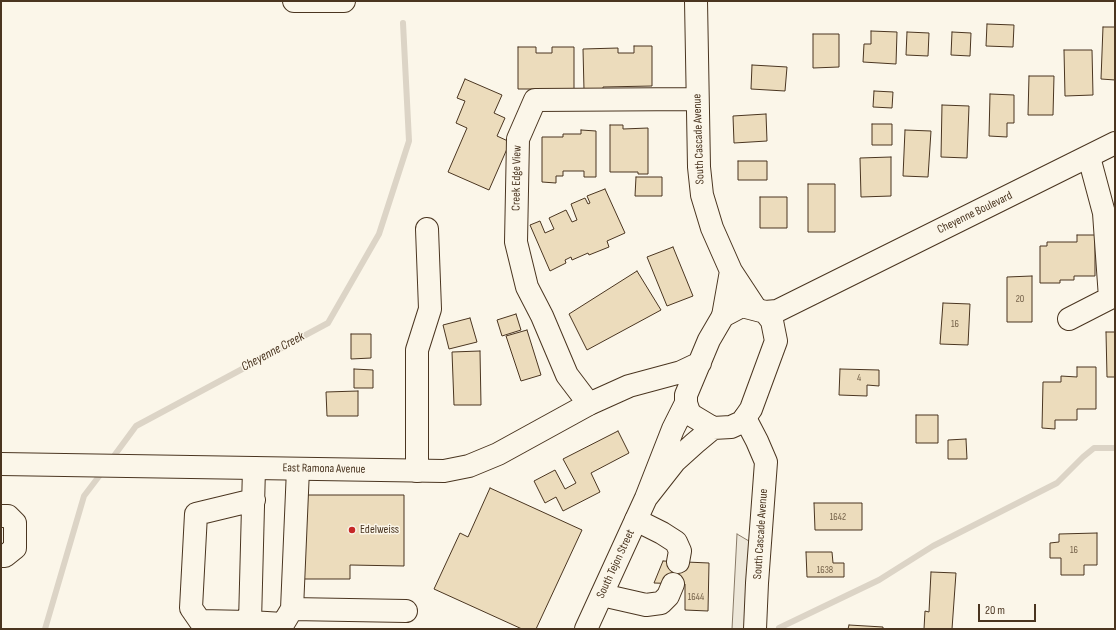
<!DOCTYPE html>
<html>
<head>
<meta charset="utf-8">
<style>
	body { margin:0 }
	#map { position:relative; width:1116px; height:630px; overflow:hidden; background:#fbf6e9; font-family:"Sofia Sans Condensed",sans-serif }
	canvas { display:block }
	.frame { position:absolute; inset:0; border:2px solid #4a3520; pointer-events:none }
	.scale { position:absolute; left:978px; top:604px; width:58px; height:18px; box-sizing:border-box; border:2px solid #4a3520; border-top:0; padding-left:5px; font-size:12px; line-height:14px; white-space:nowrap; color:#4a3520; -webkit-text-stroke:3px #fbf6e9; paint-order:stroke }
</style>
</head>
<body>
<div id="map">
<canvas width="1116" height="630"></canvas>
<div class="frame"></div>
<div class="scale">20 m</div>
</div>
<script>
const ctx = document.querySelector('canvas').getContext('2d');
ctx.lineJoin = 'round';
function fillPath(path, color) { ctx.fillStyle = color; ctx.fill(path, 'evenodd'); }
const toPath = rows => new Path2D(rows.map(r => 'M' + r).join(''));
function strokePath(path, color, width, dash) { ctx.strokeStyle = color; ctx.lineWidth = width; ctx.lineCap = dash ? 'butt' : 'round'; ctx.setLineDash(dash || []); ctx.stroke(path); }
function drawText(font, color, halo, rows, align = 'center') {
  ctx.font = font + ' "Sofia Sans Condensed",sans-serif'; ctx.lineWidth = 3; ctx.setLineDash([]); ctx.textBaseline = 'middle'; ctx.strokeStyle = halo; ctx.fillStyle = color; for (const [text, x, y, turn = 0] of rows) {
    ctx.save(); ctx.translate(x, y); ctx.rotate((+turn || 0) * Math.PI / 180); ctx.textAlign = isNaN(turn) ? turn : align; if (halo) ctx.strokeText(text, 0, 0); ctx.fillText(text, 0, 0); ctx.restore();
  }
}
const parking = toPath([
	[737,534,754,544,750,629,732,629,737,534]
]);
const stream = toPath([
	[111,460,136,426,328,323,379,234,409,141,403,23],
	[779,628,879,580,933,546,1057,483,1083,457,1094,448,1115,448],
	[45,629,84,496,103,471]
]);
const building = toPath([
	[987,24,1014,25,1013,47,986,46,987,24],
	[1103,27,1115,27,1115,80,1101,79,1103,27],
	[871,31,897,32,896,64,863,62,864,44,871,44,871,31],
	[907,32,929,33,928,56,906,55,907,32],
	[952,32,971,33,970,56,951,55,952,32],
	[813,34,839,34,839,67,813,68,813,34],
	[634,46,652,46,652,86,603,87,603,90,584,90,583,49,618,48,618,53,634,53,634,46],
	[518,47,536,47,536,53,552,53,552,47,574,47,574,89,518,89,518,47],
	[1064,50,1092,50,1093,95,1065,96,1064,50],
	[752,65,787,67,785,91,751,89,752,65],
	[1029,76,1054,76,1053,115,1028,115,1029,76],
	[465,79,502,95,494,113,505,118,497,136,510,142,489,190,448,172,467,128,456,123,465,101,457,98,465,79],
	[874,91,893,92,892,108,873,107,874,91],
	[990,94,1014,95,1014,123,1007,123,1007,137,989,136,990,94],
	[942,105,969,106,967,158,941,157,942,105],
	[766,114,767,141,734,143,733,116,766,114],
	[872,124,892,124,892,145,872,145,872,124],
	[610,125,623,125,623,129,648,128,648,174,638,174,638,172,610,172,610,125],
	[581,130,596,131,596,177,584,177,584,171,563,171,563,176,556,176,556,183,542,182,542,137,563,137,563,134,581,134,581,130],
	[905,130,931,131,928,177,903,176,905,130],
	[891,157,891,196,861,197,860,158,891,157],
	[738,161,767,161,767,180,738,180,738,161],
	[636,177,662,177,662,196,635,196,636,177],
	[808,184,835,184,835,232,808,232,808,184],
	[605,189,625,233,607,241,609,247,589,255,588,253,572,260,571,257,565,260,566,263,550,271,530,225,540,221,545,233,554,229,549,218,566,210,572,222,577,220,571,204,585,198,588,204,590,203,587,196,605,189],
	[760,197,787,197,787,228,760,228,760,197],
	[1077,235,1095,235,1095,276,1074,276,1074,280,1060,280,1060,283,1040,283,1040,246,1047,246,1047,242,1077,242,1077,235],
	[673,247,693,296,667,306,647,257,673,247],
	[637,271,661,310,587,350,569,314,637,271],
	[1032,276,1032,322,1007,322,1007,277,1032,276],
	[943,303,970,304,968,345,940,344,943,303],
	[516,314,521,330,502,336,497,320,516,314],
	[470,318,477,342,449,349,443,325,470,318],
	[527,330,541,375,521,381,506,336,527,330],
	[1106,332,1115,332,1115,377,1107,377,1106,332],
	[351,334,371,334,371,358,351,359,351,334],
	[480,351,481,405,454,405,452,352,480,351],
	[1077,367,1096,367,1096,409,1077,409,1077,420,1055,420,1055,429,1042,428,1043,382,1061,382,1061,376,1077,377,1077,367],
	[354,369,373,370,373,388,354,388,354,369],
	[840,369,879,370,879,386,867,385,867,396,839,395,840,369],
	[358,391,358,416,327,416,326,392,358,391],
	[916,415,938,415,938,443,916,443,916,415],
	[618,431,629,453,591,473,600,492,563,511,556,497,545,503,534,481,555,470,565,489,576,483,563,459,618,431],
	[966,439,967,459,948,459,948,440,966,439],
	[490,488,582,530,536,629,522,629,434,589,460,533,468,537,490,488],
	[301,495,404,495,404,566,350,565,350,579,300,579,301,495],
	[814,503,862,503,862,530,815,530,814,503],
	[1097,533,1097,565,1084,565,1084,575,1061,575,1061,558,1050,558,1050,543,1059,542,1059,534,1097,533],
	[806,552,832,552,833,563,844,563,844,577,807,577,806,552],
	[663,561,709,563,708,611,685,610,685,584,654,583,663,561],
	[931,572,956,573,952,629,924,629,925,611,929,612,931,572],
	[849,625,883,627,883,629,848,629,849,625]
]);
const minor = toPath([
	[294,1,344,1],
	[696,1,699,167,702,195,712,228,731,271,756,309],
	[723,316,731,271],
	[1069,319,1110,298,1104,213,1089,157],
	[589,404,567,375,542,316,527,287,516,242,518,139,535,100,697,99],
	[745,418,757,441,766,462,757,583,755,629],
	[254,468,250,622,283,624,292,609,298,469],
	[417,471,417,350,430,309,427,229],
	[1,516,8,516,15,523,15,548,5,556,1,556],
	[636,520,662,533,676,542,680,551,678,562],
	[602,595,646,605,661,603,668,596,673,584],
	[292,609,406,611],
	[250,622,200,621,191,608,196,514,254,500]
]);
const major = toPath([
	[765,312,777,311,1115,143],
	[1,464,444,471,469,466,498,454,589,404,629,386,681,372,700,363],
	[646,498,675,461,695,443,713,428,731,427,742,422,751,409,776,341,772,321,765,312,742,306,723,316,709,340,686,395,686,403,689,412,693,416,713,428],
	[586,629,646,498,673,429,686,403]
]);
const markers = [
	[352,530,4,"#c62828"]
];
const numberNames = [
	["20",1020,299],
	["16",955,324],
	["4",859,378],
	["1642",838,517],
	["16",1074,550],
	["1638",825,570],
	["1644",696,597]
];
const streetNames = [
	["South Cascade Avenue",699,139,-92],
	["Creek Edge View",517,178,-89],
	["Cheyenne Boulevard",975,213,-26],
	["East Ramona Avenue",324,469,1],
	["South Cascade Avenue",761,534,-86],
	["South Tejon Street",616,564,-65]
];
const poiNames = [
	["Edelweiss",360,530]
];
const waterNames = [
	["Cheyenne Creek",273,352,-28]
];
fillPath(parking, '#ede7d9');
strokePath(parking, '#887966', 1);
strokePath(stream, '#dcd4c6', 6);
fillPath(building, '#ecdcbc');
strokePath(building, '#4a3520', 1);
strokePath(minor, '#4a3520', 24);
strokePath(major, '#4a3520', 24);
strokePath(minor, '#fbf6e9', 22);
strokePath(major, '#fbf6e9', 22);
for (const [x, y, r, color] of markers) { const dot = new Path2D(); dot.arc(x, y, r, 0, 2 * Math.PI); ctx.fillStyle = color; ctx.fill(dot); strokePath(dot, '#fbf6e9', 1.5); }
drawText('10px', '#725f47', null, numberNames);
drawText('12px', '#4a3520', '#fbf6e9', streetNames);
drawText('12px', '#4a3520', '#fbf6e9', poiNames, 'left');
drawText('italic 13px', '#4a3520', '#fbf6e9', waterNames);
</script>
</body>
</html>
